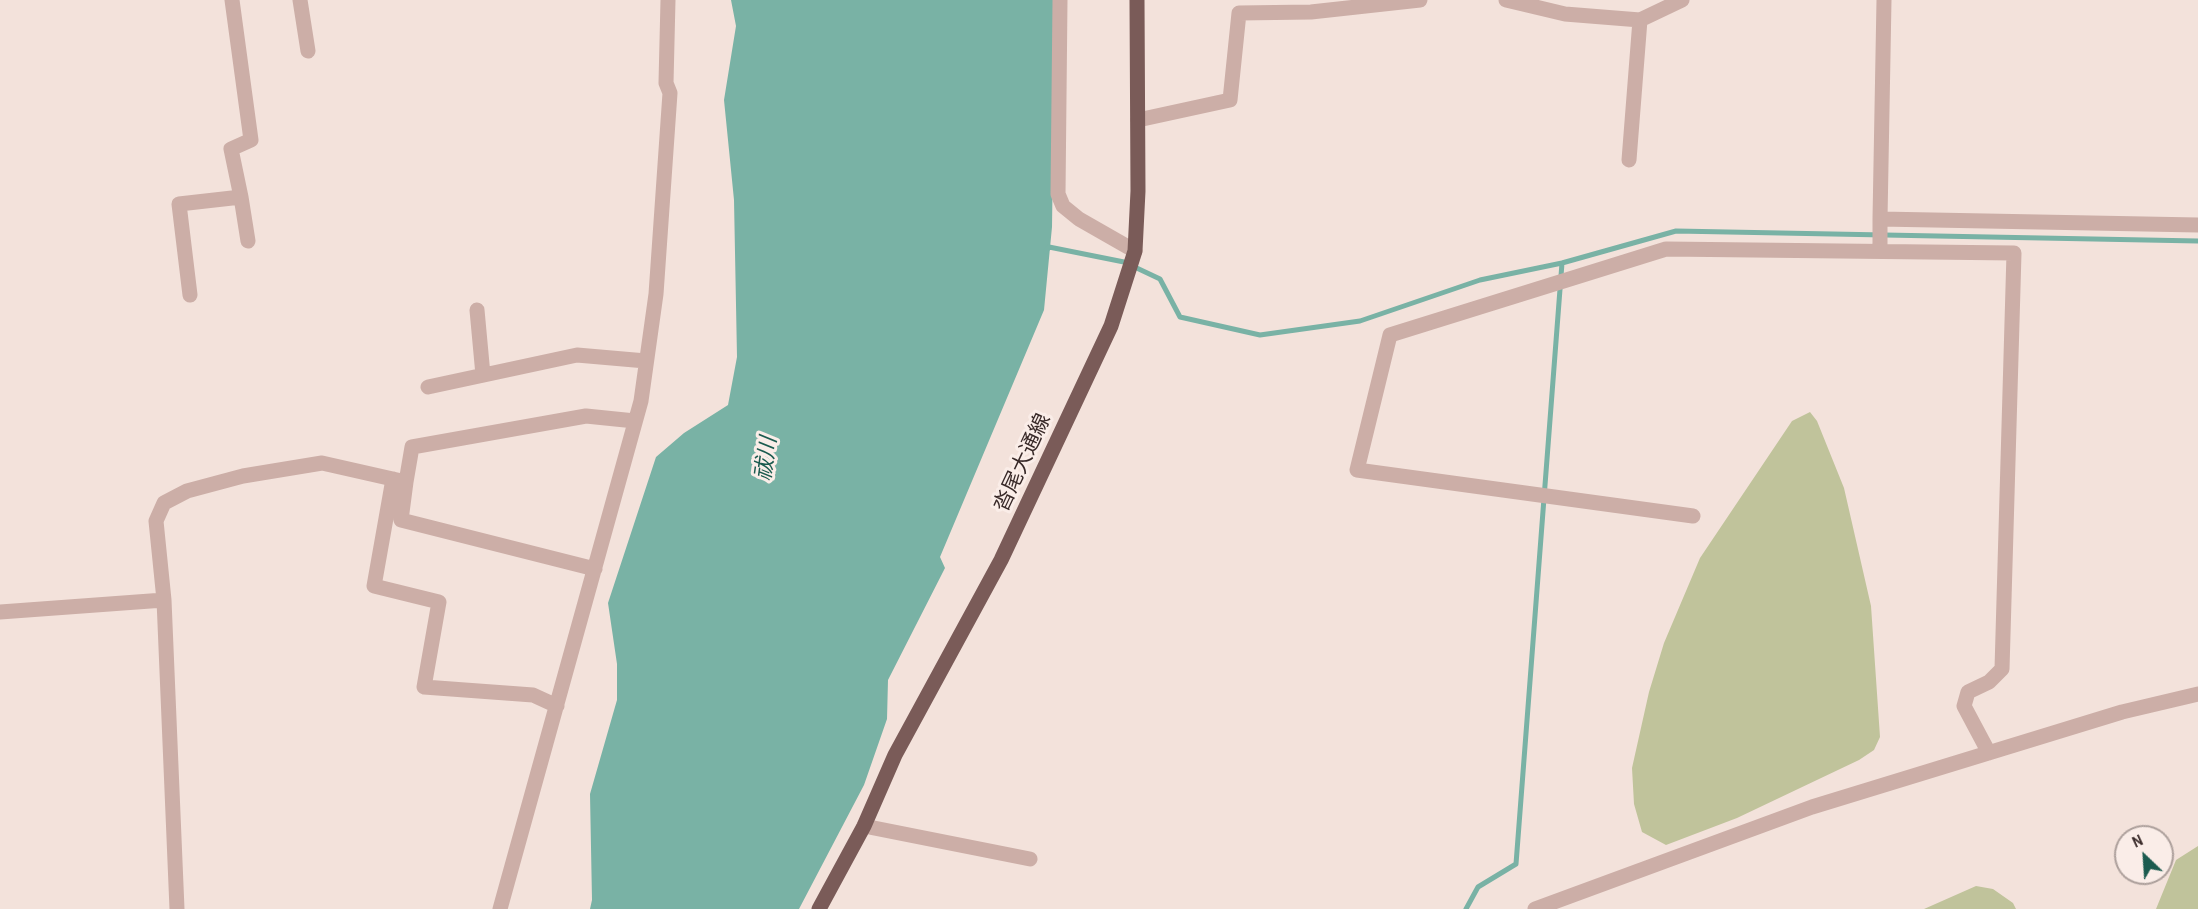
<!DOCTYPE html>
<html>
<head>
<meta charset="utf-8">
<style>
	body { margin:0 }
	#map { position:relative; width:2198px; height:909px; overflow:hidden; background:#f3e2db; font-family:"Archivo Narrow",sans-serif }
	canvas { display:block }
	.north { position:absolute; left:2114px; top:825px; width:60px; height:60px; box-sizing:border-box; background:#faede8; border:2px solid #ac9f9b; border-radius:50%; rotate:335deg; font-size:16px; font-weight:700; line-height:24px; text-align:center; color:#382928 }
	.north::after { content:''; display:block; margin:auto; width:21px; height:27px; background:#1b5b4f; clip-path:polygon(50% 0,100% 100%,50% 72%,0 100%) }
</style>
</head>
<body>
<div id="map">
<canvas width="2198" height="909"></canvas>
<div class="north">N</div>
</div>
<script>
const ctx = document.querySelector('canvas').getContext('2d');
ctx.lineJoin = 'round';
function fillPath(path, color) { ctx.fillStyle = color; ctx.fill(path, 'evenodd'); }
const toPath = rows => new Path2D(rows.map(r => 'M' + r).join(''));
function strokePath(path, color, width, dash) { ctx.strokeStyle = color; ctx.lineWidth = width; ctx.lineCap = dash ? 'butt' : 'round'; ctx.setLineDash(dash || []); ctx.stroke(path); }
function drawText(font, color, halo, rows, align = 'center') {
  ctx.font = font + ' "Archivo Narrow","Noto Sans JP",sans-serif'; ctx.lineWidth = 6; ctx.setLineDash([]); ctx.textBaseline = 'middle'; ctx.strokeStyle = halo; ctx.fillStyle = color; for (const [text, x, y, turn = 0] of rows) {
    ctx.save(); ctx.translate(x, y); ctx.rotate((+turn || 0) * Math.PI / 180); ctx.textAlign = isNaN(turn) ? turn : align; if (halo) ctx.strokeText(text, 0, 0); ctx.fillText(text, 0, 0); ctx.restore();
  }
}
const green = toPath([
	[1810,412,1817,421,1844,488,1871,606,1880,737,1874,750,1859,760,1737,818,1666,845,1642,832,1634,804,1632,768,1649,692,1664,643,1700,558,1792,421],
	[2198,846,2198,909,2156,909,2176,860],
	[1976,886,1993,889,2013,903,2016,909,1924,909]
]);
const water = toPath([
	[731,0,1055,0,1052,227,1044,310,940,557,945,568,888,680,887,719,864,785,799,909,590,909,592,900,590,794,617,700,617,664,608,603,656,457,684,433,728,405,737,357,734,200,724,100,736,26]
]);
const stream = toPath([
	[1046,251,1049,247,1124,262,1160,279,1180,317,1260,335,1360,321,1480,280,1562,263,1676,231,2198,241],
	[1466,909,1478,887,1516,864,1562,263]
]);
const minor = toPath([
	[300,0,308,51],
	[1060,0,1058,194,1063,206,1079,219,1135,251],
	[1506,0,1565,14,1640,20,1682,0],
	[1884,0,1880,219,2198,225],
	[1138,120,1230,100,1239,13,1311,12,1420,0],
	[1629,160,1640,20],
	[241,197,248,241],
	[1880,219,1880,250],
	[190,295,179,204,241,197,231,149,251,140,232,0],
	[477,310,483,375],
	[428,387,577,355,646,361],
	[393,479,374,586,439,602,424,687,533,695,557,706],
	[406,482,412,447,586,416,635,421],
	[1693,516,1357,470,1390,335,1666,249,2014,253,2002,669,1989,682,1968,692,1964,706,1989,753],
	[0,612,164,600],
	[864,826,1030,859],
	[177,909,164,600,156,521,164,503,187,491,243,476,322,463,406,482,401,520,595,569],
	[500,909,641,401,656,294,670,93,666,83,668,0],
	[1535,909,1812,807,2122,712,2198,694]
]);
const major = toPath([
	[819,909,864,826,895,755,1001,560,1111,326,1135,251,1138,191,1137,0]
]);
const streetNames = [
	["沓尾大通線",1023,463,-65]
];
const waterNames = [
	["祓川",767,459,-82]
];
fillPath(green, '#c0c39b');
fillPath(water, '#79b2a5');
strokePath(stream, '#79b2a5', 5);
strokePath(minor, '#ccaea7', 15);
strokePath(major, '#7a5b58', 15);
drawText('21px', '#382928', '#faede8', streetNames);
drawText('italic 22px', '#1b5b4f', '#faede8', waterNames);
</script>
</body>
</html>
